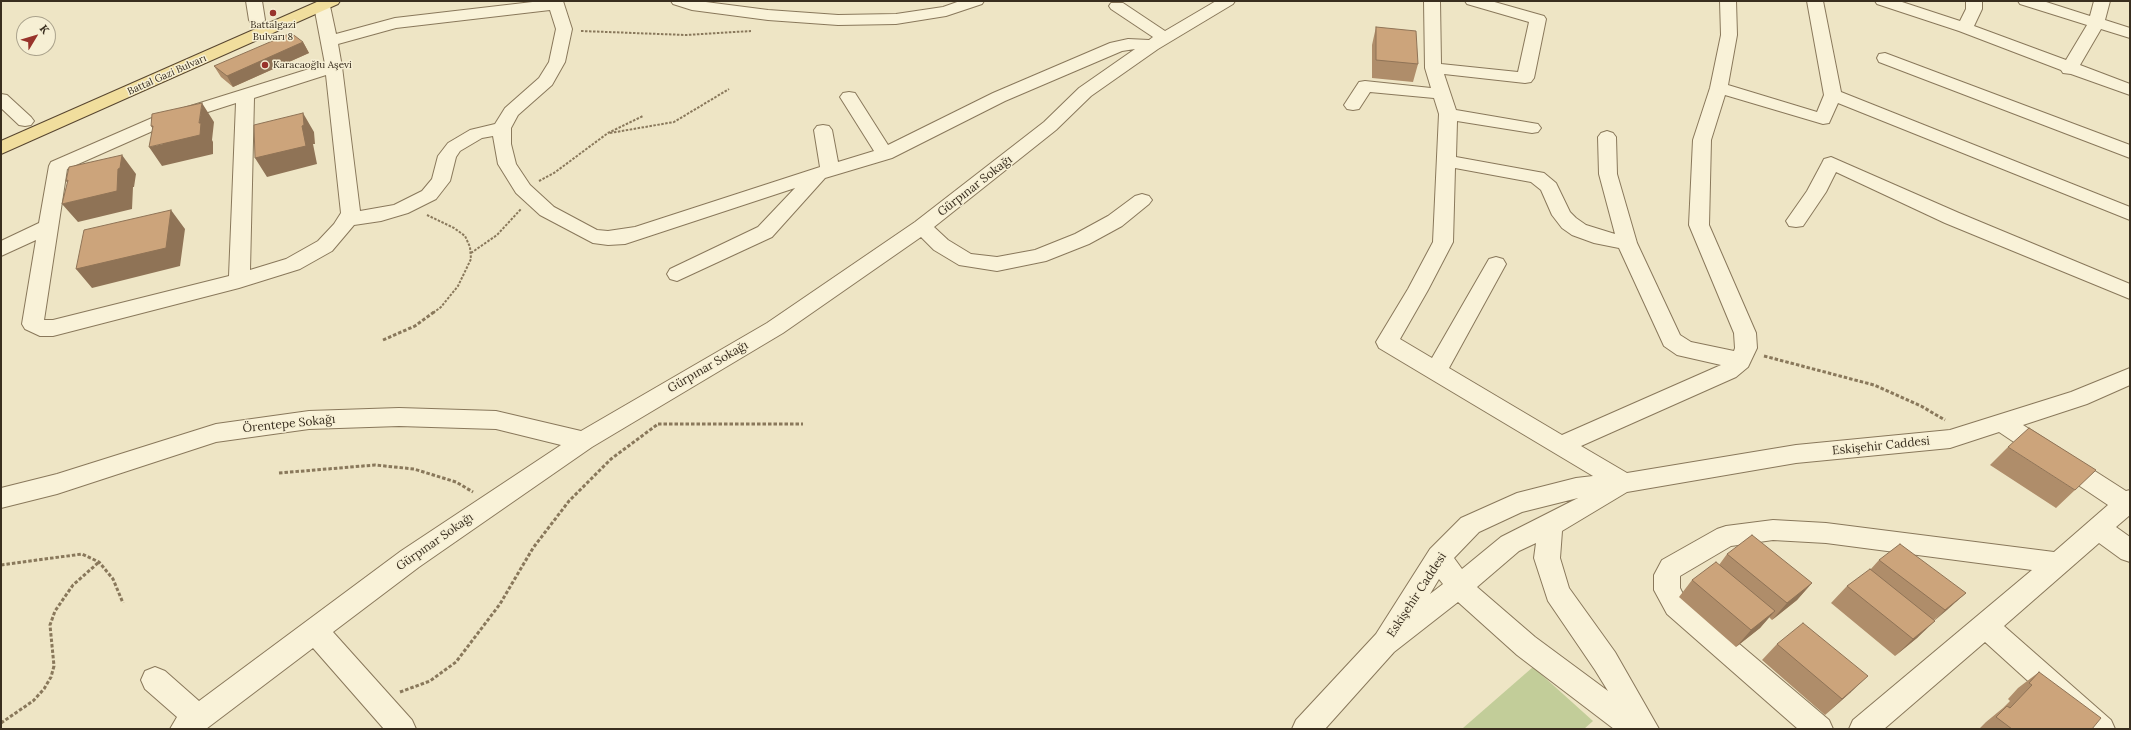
<!DOCTYPE html>
<html>
<head>
<meta charset="utf-8">
<style>
	body { margin:0 }
	#map { position:relative; width:2131px; height:730px; overflow:hidden; background:#eee5c5; font-family:Lora,serif }
	canvas { display:block }
	.frame { position:absolute; inset:0; border:2px solid #392e1f; pointer-events:none }
	.north { position:absolute; left:16px; top:16px; width:40px; height:40px; box-sizing:border-box; background:#f6efd4; border:1px solid #aaa28c; border-radius:50%; rotate:52deg; font-size:11px; font-weight:700; line-height:16px; text-align:center; color:#392e1f }
	.north::after { content:''; display:block; margin:auto; width:14px; height:18px; background:#98332b; clip-path:polygon(50% 0,100% 100%,50% 72%,0 100%) }
</style>
</head>
<body>
<div id="map">
<canvas width="2131" height="730"></canvas>
<div class="frame"></div>
<div class="north">K</div>
</div>
<script>
const ctx = document.querySelector('canvas').getContext('2d');
ctx.lineJoin = 'round';
function fillPath(path, color) { ctx.fillStyle = color; ctx.fill(path, 'evenodd'); }
const toPath = rows => new Path2D(rows.map(r => 'M' + r).join(''));
function strokePath(path, color, width, dash) { ctx.strokeStyle = color; ctx.lineWidth = width; ctx.lineCap = dash ? 'butt' : 'round'; ctx.setLineDash(dash || []); ctx.stroke(path); }
function drawText(font, color, halo, rows, align = 'center') {
  ctx.font = font + ' Lora,serif'; ctx.lineWidth = 3; ctx.setLineDash([]); ctx.textBaseline = 'middle'; ctx.strokeStyle = halo; ctx.fillStyle = color; for (const [text, x, y, turn = 0] of rows) {
    ctx.save(); ctx.translate(x, y); ctx.rotate((+turn || 0) * Math.PI / 180); ctx.textAlign = isNaN(turn) ? turn : align; if (halo) ctx.strokeText(text, 0, 0); ctx.fillText(text, 0, 0); ctx.restore();
  }
}
const green = toPath([
	[1533,667,1593,721,1584,729,1463,728]
]);
const pathFar1 = toPath([
	[581,31,686,35,751,31],
	[610,133,674,122,729,89],
	[539,181,554,173,608,133,643,116],
	[427,215,454,228,465,236,470,247,471,259,458,286,441,307,433,313],
	[471,253,497,235,521,209]
]);
const path = toPath([
	[383,340,415,326,434,312],
	[1764,356,1874,385,1921,406,1945,420],
	[658,424,803,424],
	[279,473,375,465,414,469,456,482,473,492],
	[1,565,82,554,99,562,113,579,123,603],
	[400,692,430,681,456,662,500,604,533,548,569,501,611,459,658,424],
	[1,723,33,701,44,689,51,677,54,666,50,625,55,611,73,585,99,562]
]);
const minor = toPath([
	[246,1,262,1,265,20,263,23,251,23,249,20,246,1],
	[322,1,328,3,330,6,336,34,395,18,541,1,563,1,572,29,565,62,552,85,518,115,511,128,511,144,516,164,530,185,554,207,597,230,608,231,635,227,820,167,814,130,817,126,823,125,829,126,832,130,838,162,874,151,840,97,843,93,849,92,855,93,888,145,993,93,1110,43,1128,39,1149,40,1153,37,1111,9,1109,6,1111,3,1123,3,1165,31,1216,1,1235,1,1233,4,1158,49,1091,96,1056,130,934,227,948,240,971,254,997,257,1035,250,1075,234,1108,216,1135,196,1142,194,1149,196,1152,200,1149,204,1122,226,1089,244,1046,261,997,271,959,265,934,250,921,237,783,333,592,447,419,567,333,632,412,720,416,729,384,729,313,648,206,729,170,729,177,717,145,689,141,680,145,671,155,667,165,671,199,701,401,551,561,445,496,429,399,426,309,429,216,442,57,494,1,508,1,488,57,474,216,424,309,411,399,408,496,411,581,431,767,323,915,222,1044,122,1079,88,1135,49,1122,51,1005,101,892,158,825,178,772,237,677,281,670,279,667,274,670,269,758,227,795,188,625,244,608,245,593,243,540,215,516,193,498,164,493,136,482,138,460,151,456,157,450,181,436,199,408,213,381,221,354,225,332,251,300,269,239,288,53,336,40,336,25,329,22,324,36,240,1,256,1,241,39,223,49,166,51,162,152,118,325,64,314,6,316,3,322,1],
	[550,10,556,29,549,62,539,78,505,108,495,124,470,130,448,143,438,156,432,179,422,191,394,205,360,211,342,67,338,44,396,28,550,10],
	[326,75,341,213,334,224,318,241,286,259,250,270,254,98,326,75],
	[236,103,229,276,53,320,44,320,67,169,164,126,236,103],
	[671,1,698,1,768,10,838,15,896,14,943,7,960,1,984,1,982,4,946,16,896,24,838,25,768,20,692,10,673,4,671,1],
	[1424,1,1440,1,1441,64,1518,72,1529,22,1467,4,1465,1,1491,1,1544,16,1546,19,1534,78,1531,82,1525,83,1444,74,1456,110,1532,123,1538,124,1541,128,1538,132,1532,133,1457,121,1456,157,1544,173,1556,183,1570,212,1576,218,1586,225,1615,234,1599,174,1598,137,1601,133,1607,131,1613,133,1616,137,1617,174,1637,243,1680,335,1691,342,1734,351,1735,348,1734,333,1689,225,1693,140,1710,88,1721,35,1720,1,1736,1,1737,35,1728,85,1817,112,1824,95,1807,1,1823,1,1841,92,2130,207,2130,220,1838,103,1829,123,1823,124,1725,95,1711,140,1709,225,1756,333,1757,348,1748,367,1736,377,1581,446,1627,473,1796,445,1950,430,2071,392,2130,368,2130,385,2087,404,2023,425,2126,491,2130,490,2130,515,2116,527,2130,537,2130,562,2121,559,2099,543,2004,626,2111,720,2115,729,2081,729,1985,642,1884,729,1849,729,1853,720,2032,570,1826,543,1773,540,1731,546,1680,576,1680,588,1685,598,1829,720,1833,729,1798,729,1667,614,1654,590,1654,575,1662,560,1717,529,1726,526,1773,520,1826,523,2054,552,2108,505,1999,432,1950,448,1796,463,1627,492,1562,531,1560,558,1569,588,1615,652,1659,729,1614,729,1517,655,1458,602,1394,652,1325,729,1292,729,1296,720,1376,634,1430,549,1461,518,1517,493,1576,478,1593,476,1379,348,1376,342,1408,289,1433,242,1439,114,1434,98,1370,92,1359,109,1353,110,1347,109,1344,105,1359,82,1365,81,1431,88,1425,68,1424,1],
	[1455,168,1531,182,1541,190,1552,215,1562,228,1572,235,1594,243,1619,248,1664,346,1677,355,1721,365,1562,435,1449,368,1506,264,1503,259,1496,257,1489,259,1432,358,1400,339,1428,290,1453,242,1455,168],
	[1578,498,1501,537,1462,569,1454,558,1479,532,1522,512,1578,498],
	[1536,543,1534,558,1548,601,1595,670,1608,691,1535,637,1477,587,1519,551,1536,543],
	[1439,579,1443,584,1430,594,1439,579],
	[1875,1,1899,1,1960,21,1966,9,1966,1,1982,1,1982,9,1974,26,2066,60,2087,25,2020,4,2018,1,2043,1,2090,16,2094,1,2110,1,2105,20,2130,28,2130,38,2101,29,2080,65,2130,84,2130,95,2071,74,2063,73,2061,70,1959,31,1877,4,1875,1],
	[1885,53,2130,145,2130,158,1879,62,1877,58,1879,54,1885,53],
	[1,94,7,95,31,117,34,121,31,125,25,126,19,125,1,108,1,94],
	[1831,157,1959,213,2130,284,2130,299,1945,223,1836,172,1826,192,1803,226,1796,227,1789,226,1786,221,1807,191,1822,163,1824,159,1831,157]
]);
const major = toPath([
	[319,1,340,1,338,4,1,154,1,141,319,1]
]);
const wall = toPath([
	[1376,27,1418,64,1413,82,1372,78,1372,45],
	[303,42,309,53,233,87,221,77,214,66],
	[2008,447,2075,490,2056,508,1990,465],
	[1727,554,1812,583,1797,600,1772,620,1769,617,1760,628,1736,647,1679,597,1692,580,1719,565],
	[1879,560,1966,593,1934,620,1917,638,1895,656,1831,603,1847,586,1870,570],
	[1777,644,1851,692,1825,715,1762,660],
	[2039,672,2092,729,1979,729,1986,722,2003,708,2010,701,2008,699,2018,688]
]);
const shadedWall = toPath([
	[303,42,309,53,233,87,227,76],
	[202,103,214,122,212,140,213,142,213,154,162,166,149,147,163,144,151,126,199,123],
	[303,113,314,132,315,144,313,144,317,164,267,177,255,158,302,126],
	[122,155,136,174,134,187,133,187,132,209,78,222,62,204,81,199,66,181,118,169],
	[171,210,185,229,180,266,92,288,76,269],
	[1812,583,1797,600,1772,620,1787,603],
	[1966,593,1947,610,1927,627,1945,610],
	[1775,611,1760,628,1736,647,1751,630],
	[1935,621,1917,638,1895,656,1913,639],
	[1868,676,1851,692,1825,715,1842,699]
]);
const building = toPath([
	[1376,27,1416,31,1418,64,1376,60,1376,27],
	[291,33,303,42,227,76,214,66,291,33],
	[202,103,199,123,201,123,200,135,149,147,153,126,151,126,152,114,202,103],
	[303,113,304,125,302,126,306,146,255,158,254,125,303,113],
	[122,155,120,168,118,169,117,191,62,204,68,180,66,181,69,167,122,155],
	[171,210,166,248,76,269,84,230,171,210],
	[2029,428,2096,470,2075,490,2008,447,2029,428],
	[1752,535,1812,583,1787,603,1727,554,1752,535],
	[1900,544,1966,593,1945,610,1879,560,1900,544],
	[1716,562,1775,611,1751,630,1692,580,1716,562],
	[1870,569,1935,621,1913,639,1847,586,1870,569],
	[1803,623,1868,676,1842,699,1777,644,1803,623],
	[2039,672,2101,718,2092,729,2012,729,1996,717,2007,706,2010,708,2032,685,2029,683,2039,672]
]);
const markers = [
	[273,13,4,"#98332b"],
	[265,65,4,"#98332b"]
];
const farPoinames = [
	["Battalgazi",273,25],
	["Bulvarı 8",273,37],
	["Karacaoğlu Aşevi",273,65,"left"]
];
const farStreetnames = [
	["Battal Gazi Bulvarı",167,75,-24]
];
const streetNames = [
	["Gürpınar Sokağı",975,186,-38],
	["Gürpınar Sokağı",708,367,-30],
	["Örentepe Sokağı",289,424,-6],
	["Eskişehir Caddesi",1881,446,-6],
	["Gürpınar Sokağı",435,542,-35],
	["Eskişehir Caddesi",1417,595,-57]
];
fillPath(green, '#c2cd99');
strokePath(minor, '#89785b', 2);
strokePath(major, '#57452f', 2);
strokePath(pathFar1, '#89785b', 2, [2.5, 1.5]);
strokePath(path, '#89785b', 3, [3.5, 2]);
fillPath(minor, '#f9f2d8');
fillPath(major, '#f1de9d');
fillPath(wall, '#af8d6a');
fillPath(shadedWall, '#8f7356');
fillPath(building, '#cca47b');
strokePath(building, '#8f7356', 1);
for (const [x, y, r, color] of markers) { const dot = new Path2D(); dot.arc(x, y, r, 0, 2 * Math.PI); ctx.fillStyle = color; ctx.fill(dot); strokePath(dot, '#f6efd4', 1.5); }
drawText('10px', '#392e1f', '#f6efd4', farPoinames);
drawText('10px', '#392e1f', '#f6efd4', farStreetnames);
drawText('12px', '#392e1f', '#f6efd4', streetNames);
</script>
</body>
</html>
